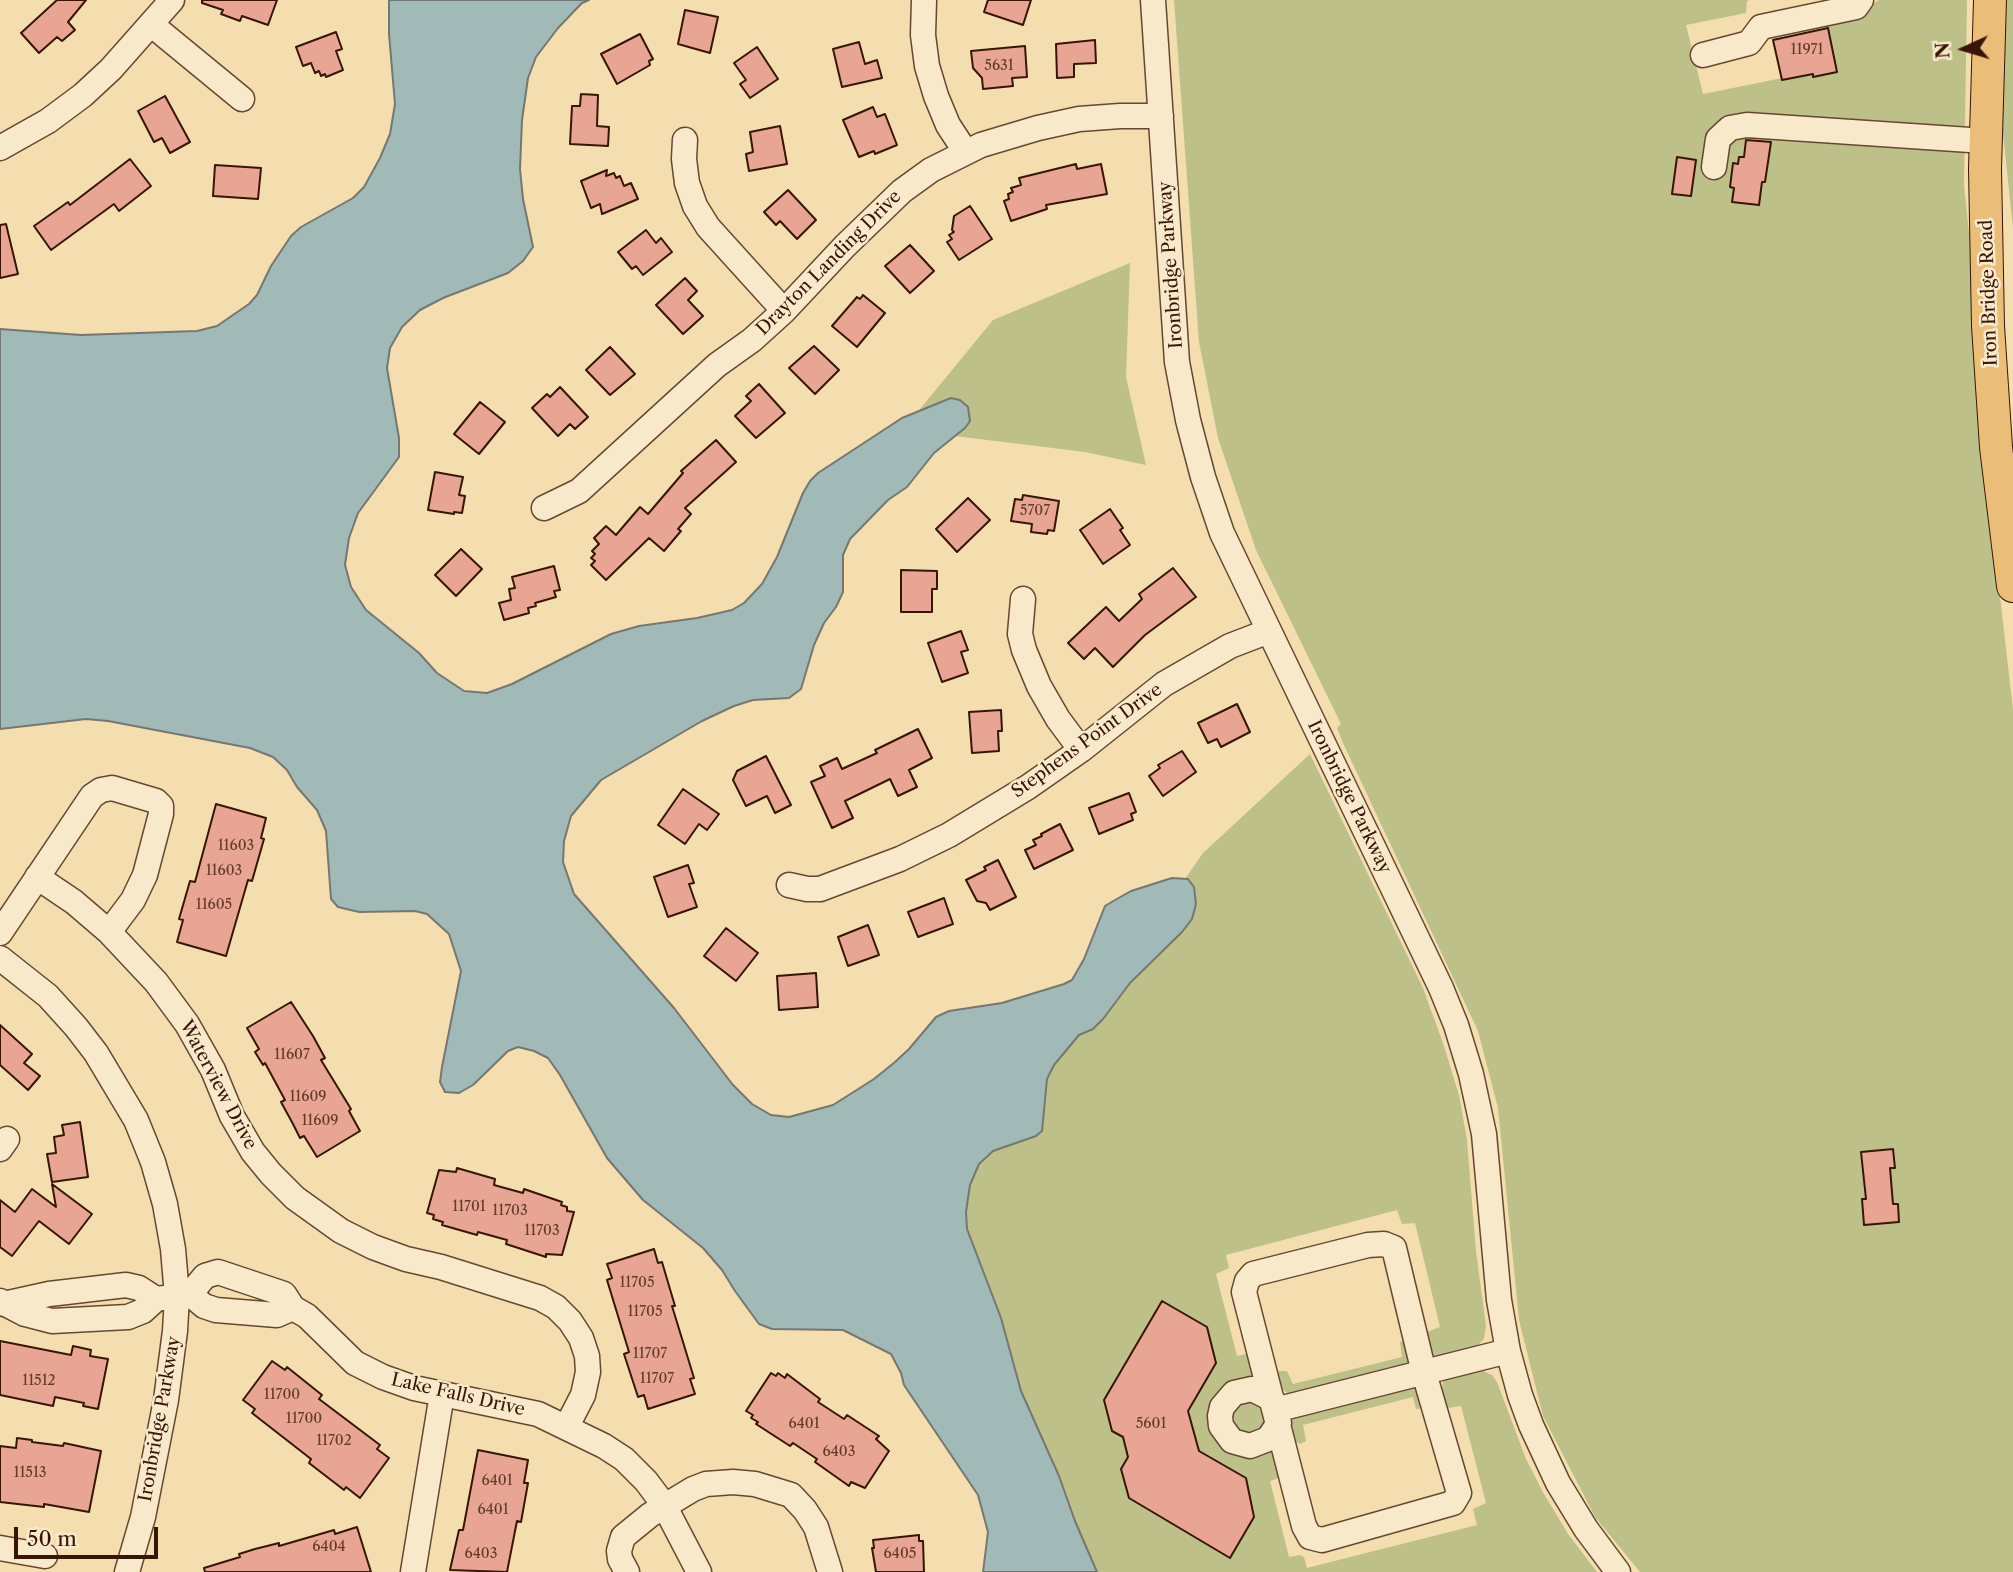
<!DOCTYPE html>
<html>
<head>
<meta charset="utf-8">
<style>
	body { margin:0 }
	#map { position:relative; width:2013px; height:1572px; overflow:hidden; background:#f4ddaf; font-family:"Libre Caslon Text",serif }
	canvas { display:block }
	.north { position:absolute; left:1929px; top:14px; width:70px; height:70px; -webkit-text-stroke:5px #f8e9cb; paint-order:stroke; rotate:266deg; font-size:19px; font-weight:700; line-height:28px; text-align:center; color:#371507 }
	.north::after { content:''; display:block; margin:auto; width:24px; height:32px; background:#371507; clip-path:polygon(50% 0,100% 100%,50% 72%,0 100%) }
	.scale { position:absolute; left:14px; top:1527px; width:144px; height:32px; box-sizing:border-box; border:4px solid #371507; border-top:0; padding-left:9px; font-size:21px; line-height:24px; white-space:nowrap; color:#371507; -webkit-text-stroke:5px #f8e9cb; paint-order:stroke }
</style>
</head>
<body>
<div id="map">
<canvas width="2013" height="1572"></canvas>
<div class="north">N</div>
<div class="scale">50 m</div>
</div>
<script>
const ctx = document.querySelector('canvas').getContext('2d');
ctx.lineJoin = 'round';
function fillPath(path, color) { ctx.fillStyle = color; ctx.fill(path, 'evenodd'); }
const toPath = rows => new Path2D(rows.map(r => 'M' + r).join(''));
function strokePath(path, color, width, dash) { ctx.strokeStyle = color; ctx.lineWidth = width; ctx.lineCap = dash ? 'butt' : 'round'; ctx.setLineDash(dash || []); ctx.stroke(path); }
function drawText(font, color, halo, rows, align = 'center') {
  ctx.font = font + ' "Libre Caslon Text",serif'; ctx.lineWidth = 5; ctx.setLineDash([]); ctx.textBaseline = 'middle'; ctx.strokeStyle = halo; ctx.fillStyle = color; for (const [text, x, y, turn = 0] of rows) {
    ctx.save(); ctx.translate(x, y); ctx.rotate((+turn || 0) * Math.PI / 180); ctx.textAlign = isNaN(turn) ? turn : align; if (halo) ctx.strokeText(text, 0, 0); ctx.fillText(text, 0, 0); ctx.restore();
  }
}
const green = toPath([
	[1174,0,1749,0,1747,1,1746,13,1686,25,1703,94,1832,68,1825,27,1827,23,1849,19,1879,0,1967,0,1964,185,1976,300,1988,491,2013,710,2013,1572,1640,1572,1595,1517,1543,1416,1519,1320,1498,1108,1478,1031,1343,743,1337,728,1341,724,1256,550,1218,438,1199,342],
	[1999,0,2013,0,2013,228,1999,96],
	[1130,263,1126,377,1146,465,1085,452,955,436,965,428,968,407,960,400,951,398,916,414,993,320],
	[1310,754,1423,988,1443,1043,1459,1095,1467,1140,1476,1251,1486,1326,1484,1339,1475,1348,1436,1358,1432,1355,1427,1332,1440,1327,1415,1223,1402,1224,1397,1210,1226,1255,1229,1268,1216,1274,1237,1356,1251,1353,1259,1376,1213,1419,1271,1447,1283,1477,1270,1481,1289,1557,1300,1555,1304,1557,1307,1568,1477,1525,1473,1509,1486,1503,1461,1406,1447,1408,1442,1391,1443,1382,1447,1378,1483,1371,1492,1375,1497,1382,1526,1459,1544,1494,1568,1534,1597,1572,1097,1572,1075,1521,1059,1475,1021,1391,991,1292,967,1229,966,1212,970,1185,979,1164,993,1151,1036,1136,1047,1079,1054,1065,1079,1035,1093,1029,1130,983,1182,932,1188,880,1185,879,1203,853],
	[1409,1339,1409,1364,1295,1395,1287,1393,1280,1387,1277,1377,1279,1371,1287,1371,1293,1384,1402,1357,1400,1342],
	[1406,1386,1418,1387,1424,1408,1416,1409,1413,1397,1303,1425,1306,1441,1300,1444,1294,1441,1291,1425,1293,1419,1299,1414],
	[1248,1398,1268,1411,1265,1429,1247,1436,1232,1425,1231,1413,1233,1407]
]);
const water = toPath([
	[389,0,589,0,582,3,558,28,536,57,528,78,522,120,520,169,523,199,533,247,523,261,508,273,443,298,420,310,402,327,390,348,387,368,399,438,399,457,358,513,349,538,345,565,351,587,366,610,419,653,437,673,464,691,487,693,512,684,611,634,639,626,697,618,732,610,744,603,762,584,777,557,803,493,810,481,818,473,902,418,951,398,960,400,968,407,970,421,965,428,934,453,907,487,888,500,850,539,843,555,843,592,836,607,824,623,814,645,801,689,789,698,753,700,734,706,702,721,601,780,571,816,564,841,563,862,574,894,674,1008,733,1085,752,1104,771,1115,789,1117,833,1105,874,1079,895,1062,909,1049,936,1017,949,1011,1002,1003,1064,984,1072,980,1084,959,1105,906,1115,900,1131,891,1172,878,1188,879,1194,887,1196,904,1192,919,1182,932,1130,983,1103,1019,1093,1029,1079,1035,1054,1065,1047,1079,1042,1131,1036,1136,993,1151,979,1164,970,1185,966,1212,967,1229,1001,1318,1021,1391,1059,1476,1075,1521,1097,1572,983,1572,988,1532,978,1495,904,1385,901,1373,891,1354,843,1330,772,1329,759,1324,735,1291,722,1270,703,1248,643,1200,607,1158,560,1075,548,1058,534,1051,518,1047,508,1051,473,1085,459,1093,445,1092,440,1082,442,1067,461,971,449,934,427,914,415,911,359,912,338,907,331,899,326,831,317,810,297,787,287,770,273,757,250,748,108,721,86,719,0,729,0,329,81,335,197,331,217,326,249,304,257,295,271,266,291,236,301,227,353,198,364,187,380,158,390,134,395,104,389,34,389,0]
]);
const building = toPath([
	[57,0,86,0,68,22,75,30,62,41,57,37,39,53,21,33,57,0],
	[202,0,277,0,268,25,242,16,240,21,221,14,223,10,202,3,202,0],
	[988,0,1031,0,1023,25,984,12,988,0],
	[685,10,718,17,710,53,678,44,685,10],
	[1828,28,1837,72,1813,77,1813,74,1782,80,1773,40,1828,28],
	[336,32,342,49,336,51,343,70,326,77,325,74,321,76,319,71,315,73,311,63,303,66,296,47,336,32],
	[640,34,653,59,649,61,650,65,617,84,601,54,640,34],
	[1095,40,1096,63,1074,64,1074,77,1057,78,1056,44,1095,40],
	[859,42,865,64,877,60,882,78,842,87,833,49,859,42],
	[1025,46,1027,77,1012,78,1013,86,983,89,982,78,973,68,971,51,1025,46],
	[757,47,778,79,750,98,740,84,746,80,734,63,757,47],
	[581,94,598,95,597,126,609,127,608,146,570,144,572,106,580,106,581,94],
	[165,96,190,142,170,153,162,138,154,142,138,111,165,96],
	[873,107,877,117,885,114,897,145,875,154,874,151,859,157,843,120,873,107],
	[780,126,787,164,749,171,746,154,753,152,750,132,780,126],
	[1746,140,1771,142,1765,182,1762,182,1759,205,1732,202,1734,188,1730,187,1733,163,1738,164,1739,157,1744,157,1746,140],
	[1677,157,1696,160,1691,196,1672,194,1677,157],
	[130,159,151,186,119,211,114,204,51,250,34,226,68,202,70,205,130,159],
	[1076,164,1077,169,1101,164,1107,194,1046,205,1047,209,1011,221,1004,201,1009,199,1008,194,1013,192,1011,188,1021,185,1019,178,1076,164],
	[215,165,261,168,258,199,213,196,215,165],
	[607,170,606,176,614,173,616,178,620,176,624,186,631,183,638,199,602,214,600,204,591,208,581,181,607,170],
	[788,190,816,220,797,239,780,221,776,225,764,212,788,190],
	[970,206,992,239,959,260,947,242,952,239,949,235,954,232,952,230,954,216,970,206],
	[6,224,18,274,0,278,0,225,6,224],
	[646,230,656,243,661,238,672,252,643,275,636,266,632,269,618,252,646,230],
	[910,245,934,271,910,293,885,266,910,245],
	[685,278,697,291,688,300,703,316,683,334,656,305,685,278],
	[863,295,885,313,857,347,832,326,857,297,860,299,863,295],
	[814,346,839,370,815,394,789,368,814,346],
	[610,347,635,374,610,395,586,370,610,347],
	[759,384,785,413,756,438,735,416,751,401,746,396,759,384],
	[560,387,588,417,575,429,570,424,558,436,532,408,547,394,550,397,560,387],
	[480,402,505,422,479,454,454,434,480,402],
	[716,440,736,462,685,508,691,514,678,529,681,531,664,551,649,538,606,580,591,565,595,561,591,558,595,554,592,551,599,544,594,538,606,526,616,535,640,507,648,514,683,473,681,471,716,440],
	[435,472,463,477,459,495,465,496,462,513,454,512,454,514,428,510,435,472],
	[1023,495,1059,501,1054,531,1048,530,1047,534,1031,532,1032,524,1011,521,1015,499,1022,500,1023,495],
	[968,498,990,520,957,552,936,529,968,498],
	[1110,509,1123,528,1120,530,1130,545,1103,564,1080,530,1110,509],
	[461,549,482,569,456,596,435,575,461,549],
	[554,566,560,590,554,591,556,597,535,603,536,606,528,608,529,613,504,620,499,603,511,600,509,589,515,588,512,577,554,566],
	[1173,568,1196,597,1145,635,1113,667,1095,648,1084,659,1068,643,1106,607,1119,621,1142,599,1139,594,1173,568],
	[901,570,937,571,937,589,932,589,932,612,901,612,901,570],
	[961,631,968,650,961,652,968,673,942,682,928,643,961,631],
	[1237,704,1250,732,1221,747,1217,739,1208,743,1198,723,1237,704],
	[1001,710,1002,731,998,731,999,751,972,753,969,712,1001,710],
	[918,729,932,758,909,770,917,787,898,796,890,779,845,801,853,818,832,828,811,782,825,776,820,766,837,758,842,769,877,753,875,750,918,729],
	[1182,751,1196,772,1163,796,1149,776,1160,768,1158,765,1182,751],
	[766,756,791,805,775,813,767,796,746,806,733,780,737,771,766,756],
	[683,789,719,814,707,830,699,824,685,844,658,825,683,789],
	[1129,793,1136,812,1131,814,1133,820,1099,834,1089,808,1129,793],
	[216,804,266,818,261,838,264,839,252,881,248,880,226,956,177,942,183,920,179,919,190,881,195,882,216,804],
	[1060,824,1073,850,1034,869,1025,850,1036,845,1033,840,1042,836,1041,834,1060,824],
	[998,860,1016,897,990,910,986,903,977,901,966,880,986,870,984,867,998,860],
	[688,865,694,883,689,884,697,907,668,917,654,877,688,865],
	[944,898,953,924,918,937,908,912,944,898],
	[868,925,879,955,848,966,838,937,868,925],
	[726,928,758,953,736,981,704,956,726,928],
	[816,973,818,1007,779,1010,777,976,816,973],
	[291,1002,313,1036,325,1058,321,1060,351,1109,349,1111,360,1131,317,1157,304,1136,300,1138,293,1124,281,1102,285,1100,265,1063,263,1065,255,1052,259,1049,247,1028,291,1002],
	[0,1025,32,1054,24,1063,40,1076,28,1090,0,1065,0,1025],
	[80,1122,88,1177,52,1182,47,1154,56,1153,54,1137,64,1135,62,1125,80,1122],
	[1893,1149,1895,1168,1890,1168,1893,1204,1898,1204,1899,1222,1864,1225,1862,1199,1866,1199,1861,1152,1893,1149],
	[457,1168,495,1179,494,1185,523,1193,524,1189,562,1202,561,1205,567,1207,567,1211,574,1212,562,1255,546,1254,546,1257,506,1244,507,1240,478,1232,477,1235,442,1225,443,1222,433,1219,434,1215,427,1213,439,1170,456,1172,457,1168],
	[52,1184,92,1214,69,1244,39,1221,12,1256,0,1247,0,1200,15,1212,32,1189,56,1207,52,1184],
	[654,1249,658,1263,662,1262,667,1279,675,1306,672,1306,694,1378,690,1379,695,1394,648,1409,644,1395,638,1397,624,1354,629,1352,607,1280,612,1278,607,1264,654,1249],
	[1162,1301,1207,1327,1216,1363,1188,1411,1199,1451,1246,1478,1254,1517,1230,1558,1129,1498,1121,1469,1128,1457,1123,1437,1112,1431,1104,1400,1162,1301],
	[0,1341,71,1355,73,1346,91,1350,90,1356,108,1359,98,1409,83,1406,84,1403,55,1397,53,1406,0,1395,0,1341],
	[272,1361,285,1370,287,1367,322,1395,319,1399,380,1445,377,1449,389,1458,360,1498,346,1487,344,1490,309,1463,311,1459,252,1413,255,1409,243,1400,272,1361],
	[771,1373,776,1376,778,1373,785,1378,787,1374,820,1399,818,1402,844,1419,847,1415,879,1436,876,1439,889,1451,865,1488,851,1482,849,1486,815,1462,817,1459,793,1443,790,1446,756,1424,758,1422,751,1418,753,1415,746,1411,771,1373],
	[17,1438,32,1440,32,1442,63,1446,64,1443,101,1451,89,1512,44,1504,44,1507,0,1502,0,1446,16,1448,17,1438],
	[478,1450,528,1460,524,1483,528,1483,521,1522,517,1521,507,1572,450,1570,459,1530,463,1530,478,1450],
	[357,1527,371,1572,205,1572,204,1568,240,1557,239,1554,255,1549,279,1543,279,1546,334,1530,335,1534,357,1527],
	[919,1535,919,1541,923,1541,924,1572,876,1572,872,1548,874,1548,873,1540,919,1535]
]);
const minor = toPath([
	[924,0,923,35,927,66,936,96,948,125,965,151],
	[1153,0,1177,362,1188,420,1203,477,1222,533,1441,988,1456,1025,1471,1074,1484,1134,1499,1300,1508,1351,1520,1395,1531,1425,1558,1483,1586,1529,1618,1572],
	[152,25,242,99],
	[1703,55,1749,43,1761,27,1856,7,1861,0],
	[685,140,684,159,687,183,695,206,708,227,784,311],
	[0,148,48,121,83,95,111,69,172,0],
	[1714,167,1718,139,1730,128,1747,125,1985,141],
	[544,508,579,491,717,365,752,340,784,311,845,246,902,191,931,170,981,145,1038,128,1079,119,1120,116,1161,116],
	[1023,599,1020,634,1024,650,1039,686,1058,719,1081,750],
	[37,877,74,902,109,932,156,982,187,1024,213,1070,232,1116,253,1152,271,1174,295,1198,341,1231,373,1247,406,1259,441,1267,540,1298,556,1307,570,1321,581,1338,587,1356,588,1372,583,1395,567,1426],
	[789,885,807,889,820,889,900,859,949,835,1028,787,1081,750,1164,684,1230,646,1269,631],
	[0,933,92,796,101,790,112,788,156,801,161,806,161,814,145,875,133,900,109,932],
	[0,958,48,996,76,1027,96,1053,136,1120,153,1162,165,1204,173,1249,177,1296,175,1331,166,1400,143,1517,127,1572],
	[0,1149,7,1139],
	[1384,1244,1394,1248,1424,1373,1459,1493,1453,1503,1322,1540,1310,1537,1304,1526,1244,1292,1247,1281,1253,1274,1368,1245,1384,1244],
	[190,1294,205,1276,218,1272,284,1294,293,1308],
	[0,1301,25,1314,52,1321,128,1317,143,1311,156,1299,190,1294,204,1306,216,1310,277,1315,293,1308,307,1316,355,1363,383,1377,414,1388,538,1414,604,1446,624,1459,646,1481,664,1505,699,1572],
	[4,1304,49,1294,126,1285,139,1288,156,1299],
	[1272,1399,1252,1389,1234,1393,1222,1407,1220,1416,1221,1426,1232,1441,1250,1446,1268,1439,1279,1423],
	[1275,1410,1508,1351],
	[0,1548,45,1556],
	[413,1572,442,1394],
	[627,1572,620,1559,619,1551,623,1537,650,1515,693,1489,706,1484,733,1482,755,1484,791,1495,805,1510,816,1527,830,1572]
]);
const major = toPath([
	[1990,0,1985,169,1988,326,1996,447,2013,586]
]);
const numberNames = [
	["11971",1807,50],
	["5631",999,66],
	["5707",1035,511],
	["11603",236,846],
	["11603",224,871],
	["11605",214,905],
	["11607",292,1055],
	["11609",308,1097],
	["11609",320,1121],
	["11701",469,1207],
	["11703",510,1211],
	["11703",542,1231],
	["11705",637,1283],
	["11705",645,1312],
	["11707",650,1354],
	["11707",657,1379],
	["11512",39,1381],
	["11700",282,1395],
	["11700",304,1419],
	["6401",804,1424],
	["5601",1151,1424],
	["11702",334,1441],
	["6403",839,1452],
	["11513",30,1473],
	["6401",497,1481],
	["6401",493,1510],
	["6404",329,1547],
	["6403",481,1554],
	["6405",900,1554]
];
const streetNames = [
	["Drayton Landing Drive",829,263,-45],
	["Ironbridge Parkway",1171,265,-94],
	["Iron Bridge Road",1989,293,-92],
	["Stephens Point Drive",1087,741,-36],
	["Ironbridge Parkway",1349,797,64],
	["Waterview Drive",218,1085,62],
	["Lake Falls Drive",458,1395,13],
	["Ironbridge Parkway",160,1419,-80]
];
fillPath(green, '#bec089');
fillPath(water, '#a1b9b7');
strokePath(water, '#777771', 2);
fillPath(building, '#e8a593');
strokePath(building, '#371507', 2);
strokePath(minor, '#664731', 27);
strokePath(major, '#371507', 34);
strokePath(minor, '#f8e9cb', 24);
strokePath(major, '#eabe78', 32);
drawText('14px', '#63392a', null, numberNames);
drawText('18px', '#371507', '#f8e9cb', streetNames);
</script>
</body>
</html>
